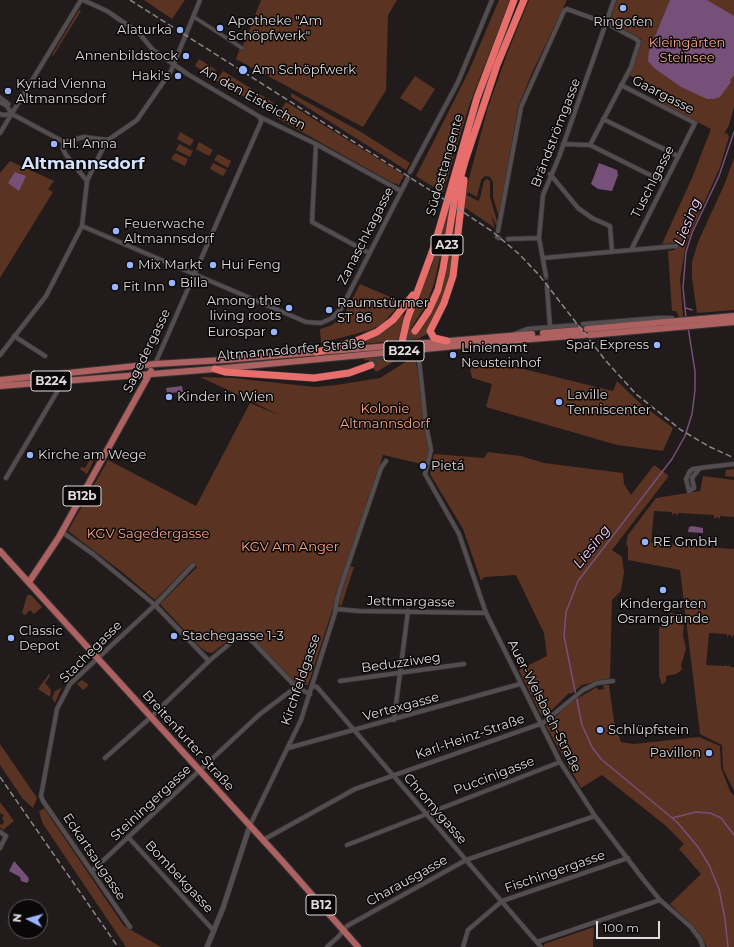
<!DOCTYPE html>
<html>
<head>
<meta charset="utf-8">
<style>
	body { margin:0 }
	#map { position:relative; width:734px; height:947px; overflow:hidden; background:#211b1c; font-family:Montserrat,sans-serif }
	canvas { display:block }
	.north { position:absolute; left:8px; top:899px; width:40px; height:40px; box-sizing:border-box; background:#090707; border:1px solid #5f5c5c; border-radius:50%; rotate:276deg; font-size:11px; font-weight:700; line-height:16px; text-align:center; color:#dfdbdc }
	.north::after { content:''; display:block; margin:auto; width:14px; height:18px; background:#98b5fd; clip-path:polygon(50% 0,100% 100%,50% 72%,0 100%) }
	.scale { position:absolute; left:596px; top:921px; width:64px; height:18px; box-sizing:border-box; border:2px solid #dfdbdc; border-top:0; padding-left:5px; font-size:12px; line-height:14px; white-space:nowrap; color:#dfdbdc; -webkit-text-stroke:3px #090707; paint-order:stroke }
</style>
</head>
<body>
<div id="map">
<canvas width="734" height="947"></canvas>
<div class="north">N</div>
<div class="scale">100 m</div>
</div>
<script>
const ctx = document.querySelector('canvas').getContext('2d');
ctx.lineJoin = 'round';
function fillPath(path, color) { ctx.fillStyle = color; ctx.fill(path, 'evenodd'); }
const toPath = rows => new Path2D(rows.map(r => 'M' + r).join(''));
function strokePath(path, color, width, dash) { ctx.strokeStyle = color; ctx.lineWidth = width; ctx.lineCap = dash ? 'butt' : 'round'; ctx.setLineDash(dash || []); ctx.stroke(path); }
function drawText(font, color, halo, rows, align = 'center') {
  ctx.font = font + ' Montserrat,sans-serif'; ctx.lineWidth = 3; ctx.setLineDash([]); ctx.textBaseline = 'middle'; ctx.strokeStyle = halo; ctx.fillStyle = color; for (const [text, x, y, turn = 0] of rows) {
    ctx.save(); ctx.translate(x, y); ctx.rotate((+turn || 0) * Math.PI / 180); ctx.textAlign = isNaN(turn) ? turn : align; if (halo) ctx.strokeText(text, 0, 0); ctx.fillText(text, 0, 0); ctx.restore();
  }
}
const green = toPath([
	[144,0,185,0,172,19],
	[261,0,397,0,388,15,386,90,363,127,236,59,240,48,242,48],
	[499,0,510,0,469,106,443,193,416,176,468,73],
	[529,0,567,0,532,73,518,107,499,217,493,197,493,182,490,177,485,176,481,180,477,197,468,192,467,195,478,201,480,198,484,181,487,179,490,181,490,197,497,221,497,227,492,217,492,219,495,228,464,207,464,197,488,107,507,54],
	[617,0,734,0,734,107,729,125,724,134,727,133,729,137,720,167,686,244,680,279,683,317,679,317,676,311,672,311,668,251,674,250,677,243,662,244,692,178,711,129,659,103,663,92,629,75,637,55,641,39,611,23,610,20],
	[79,10,81,11,53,56,52,55],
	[199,59,216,70,212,77,195,66],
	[223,71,252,89,246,98,216,81],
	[415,76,435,89,421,111,400,98],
	[256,92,274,103,269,111,251,101],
	[291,93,361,132,410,163,406,170,291,97],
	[286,102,404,175,399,185,391,182,277,118,277,116],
	[180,132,194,140,190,146,177,139],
	[199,142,213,150,209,156,196,149],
	[179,144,193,151,190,157,176,150],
	[175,153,188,159,185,166,171,159],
	[218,154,231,161,228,168,214,160],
	[734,158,734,310,697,313,692,278,692,262,698,242,725,183],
	[10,161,54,181,48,189,53,192,0,278,0,173],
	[213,163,227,170,223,176,210,169],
	[449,206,451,206,442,257,440,257,434,284,426,305,411,328,418,333,429,318,438,298,446,272,456,217,452,265,446,293,429,325,427,334,418,339,405,340,417,301,432,265],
	[360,284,402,302,382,324,370,330,321,343,320,329,330,326,343,317],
	[404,314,405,315,398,341,359,344,383,332],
	[396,354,396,358,393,362,376,372,368,360,365,361,364,359,367,356],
	[415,356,430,451,426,465,383,455,308,685,295,684,245,633,238,633,212,653,207,652,201,648,160,604,197,567,190,564,155,600,122,572,68,531,108,460,196,506,250,403,281,416,251,401,200,377,233,378,315,387,336,385,380,378],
	[468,360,495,362,613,391,617,381,641,404,673,428,663,451,617,445,486,407,492,384,472,378],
	[488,452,521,456,544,463,623,473,624,484,631,495,654,465,668,475,668,477,612,550,622,557,624,572,621,591,612,600,610,678,582,685,571,694,569,693,546,716,541,715,519,670,547,656,544,633,516,575,484,577,481,581,463,529,430,474,434,454,484,458],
	[89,456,94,460,87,474,80,469,81,467,85,468,91,458],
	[734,469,734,477,725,476,726,470],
	[703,476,734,480,734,517,720,516,720,519,717,517,714,519,714,515,678,513,678,516,676,514,674,513,672,516,672,512,654,511,651,543,669,545,671,541,671,544,674,545,674,541,676,545,712,548,712,544,713,548,716,548,717,544,718,548,734,549,734,634,732,638,731,635,728,635,727,638,727,634,709,633,706,665,725,666,726,663,726,666,729,666,730,663,730,667,734,667,734,791,723,769,722,745,700,734,680,570,628,560,628,547,626,544,628,535,656,498,700,491],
	[349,566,354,567,341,607,338,601],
	[27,595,31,595,42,607,34,614,30,610,25,615,22,613],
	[671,613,678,615,684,621,683,635,686,649,681,665,682,670,676,674,666,676,666,681,662,685,659,676,659,629,663,618],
	[49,674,50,676,45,683,51,690,50,697,38,689],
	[82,680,89,685,83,690,77,684],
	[603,685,609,685,614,721,621,742,634,744,699,737,720,746,721,768,730,791,734,796,734,947,707,947,696,929,670,904,701,874,679,849,684,844,666,826,602,775,581,788,546,726,570,703,597,687,598,690,604,689],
	[61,688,61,689,55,703,52,698,55,691],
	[0,744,37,798,33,808,23,799,0,765],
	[0,802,14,821,3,830,0,827,0,824,2,825,4,822,2,818,4,815,0,813],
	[44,808,124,926,161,947,126,947,43,824,39,812],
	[594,927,593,947,544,947,544,944]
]);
const water = toPath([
	[670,0,707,0,734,16,734,75,730,80,731,82,720,97,714,99,707,99,681,87,654,68,648,61,649,51],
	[599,163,617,170,618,175,612,191,598,189,591,184],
	[15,172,26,176,19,191,8,183],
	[182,386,183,392,167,393,166,388],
	[692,526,703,528,703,533,688,532,689,527],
	[14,861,28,877,29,880,27,883,21,881,20,877,9,871]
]);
const stream = toPath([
	[686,308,692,310],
	[686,318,683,287,686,252,692,233,719,176,734,132],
	[688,327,695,371,695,390,692,414,685,436,672,459,578,581,566,612,564,636,582,725,592,747,601,759,677,822,698,847,709,865,719,889,725,919,728,947],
	[672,818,696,812,710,813,721,818,734,835]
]);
const minorTunnel = toPath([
	[546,276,547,287]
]);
const motorwayTunnel = toPath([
	[371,365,397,349,415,331]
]);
const pedestrian = toPath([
	[194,17,242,48],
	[0,97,9,104,7,106]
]);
const minor = toPath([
	[83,0,107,11,139,33,153,50,189,75,260,117,316,144,401,191],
	[621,85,695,123,631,250],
	[0,102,7,106,12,114,64,142],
	[0,114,3,115,12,114],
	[603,119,678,156],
	[0,133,81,0],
	[64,142,63,149,66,155,87,181],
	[64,142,84,137,108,140],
	[316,144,312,222,369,253],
	[563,144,590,145,664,182],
	[410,172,458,82,492,0],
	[550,174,578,208,592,218,610,226,612,252],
	[82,226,306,322,321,323,332,318,341,309,408,178],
	[498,231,521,107,564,11,567,9,606,23,636,39,639,42,631,67,590,145],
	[497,237,499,238],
	[508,239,539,238],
	[543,258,676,246],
	[546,276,539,238,543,195,559,157,614,0],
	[547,287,550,327],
	[583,324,658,318,672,318,672,322],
	[514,334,527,329,576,325],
	[14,336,45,356],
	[418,350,426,425,431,450,425,474,459,534,486,613,560,762,595,816,643,879,660,900,691,927,700,939,703,947],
	[0,355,46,296,82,226,87,181,103,148,108,140,137,120,171,71,200,0],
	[155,364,261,122,260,117],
	[700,468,692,478,694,488,689,491,686,479,690,471,693,469,700,468,708,467,734,464],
	[6,478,64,380],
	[62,532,93,554,155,605,209,661],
	[336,609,359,611,486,613],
	[340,681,464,664],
	[313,686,317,687,354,730,541,947],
	[394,720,408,611],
	[288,748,520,684],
	[105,758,151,717,209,661,241,634,245,634,256,645,296,687,310,694],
	[250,825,301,720,335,613,337,599,344,577,381,468,386,461],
	[0,832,6,836,0,848],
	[128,837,214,931],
	[263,840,355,789,543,723,583,690,597,683,613,681],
	[347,845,560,762],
	[92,871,260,714,296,687],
	[130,927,43,801,41,796,43,785,57,709,70,684,155,605,193,565],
	[537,942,660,900],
	[327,947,339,936,347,926,466,860,595,816],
	[463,947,468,930,502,901,628,858]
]);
const tertiary = toPath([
	[207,947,223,908,250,825]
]);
const primary = toPath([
	[587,329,734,316],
	[543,333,580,330],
	[590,335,734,322],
	[0,380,155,364,224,360,532,334],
	[0,386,215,369,519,340,584,335],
	[0,551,284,863,358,947],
	[29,582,59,537,151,371]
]);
const motorway = toPath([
	[415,331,428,312,438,290,443,269,455,197,465,161,497,65,524,0],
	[447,341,434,338,430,331,444,303,453,276,464,180],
	[407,351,403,347,402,342,407,320,434,247,477,98,514,0],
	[317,352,356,341,377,332,393,320,413,295],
	[215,369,225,372,314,378,349,373,371,365]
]);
const rail = toPath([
	[130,0,436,194,493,232,519,254,539,275,606,361,636,394,681,430,710,447,734,458],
	[0,777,118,947]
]);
const markers = [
	[623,8,4,"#98b5fd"],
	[220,28,4,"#98b5fd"],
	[180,30,4,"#98b5fd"],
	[186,56,4,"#98b5fd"],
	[243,70,5,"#98b5fd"],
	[178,76,4,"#98b5fd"],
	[8,91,4,"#98b5fd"],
	[54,144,4,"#98b5fd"],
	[116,231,4,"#98b5fd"],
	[130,265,4,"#98b5fd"],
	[213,265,4,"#98b5fd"],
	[172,283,4,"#98b5fd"],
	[115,287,4,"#98b5fd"],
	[289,308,4,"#98b5fd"],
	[329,310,4,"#98b5fd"],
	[274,332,4,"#98b5fd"],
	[657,345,4,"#98b5fd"],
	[453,355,4,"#98b5fd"],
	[169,397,4,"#98b5fd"],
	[559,402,4,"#98b5fd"],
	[30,455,4,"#98b5fd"],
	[423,466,4,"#98b5fd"],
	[645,542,4,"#98b5fd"],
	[663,590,4,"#98b5fd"],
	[174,636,4,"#98b5fd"],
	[11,638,4,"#98b5fd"],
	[600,730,4,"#98b5fd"],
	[709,753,4,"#98b5fd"]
];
const shields = [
	[447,245,32],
	[404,351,40],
	[51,381,40],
	[82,496,38],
	[321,905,30]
];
const shieldNames = [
	["A23",447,245],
	["B224",404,351],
	["B224",51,381],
	["B12b",82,496],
	["B12",321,905]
];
const poiNames = [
	["Apotheke \"Am",228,21],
	["Schöpfwerk\"",228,36],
	["Ringofen",623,22,"center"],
	["Alaturka",172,30,"right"],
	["Annenbildstock",178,56,"right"],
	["Am Schöpfwerk",252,70],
	["Haki's",170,76,"right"],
	["Kyriad Vienna",16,84],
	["Altmannsdorf",16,99],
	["Hl. Anna",62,144],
	["Feuerwache",124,224],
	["Altmannsdorf",124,239],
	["Mix Markt",138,265],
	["Hui Feng",221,265],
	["Billa",180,283],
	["Fit Inn",123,287],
	["Among the",281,301,"right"],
	["living roots",281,316,"right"],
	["Raumstürmer",337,303],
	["ST 86",337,318],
	["Eurospar",266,332,"right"],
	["Spar Express",649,345,"right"],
	["Linienamt",461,348],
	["Neusteinhof",461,363],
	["Laville",567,395],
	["Tenniscenter",567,410],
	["Kinder in Wien",177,397],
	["Kirche am Wege",38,455],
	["Pietá",431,466],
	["RE GmbH",653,542],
	["Kindergarten",663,604,"center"],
	["Osramgründe",663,619,"center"],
	["Classic",19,631],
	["Depot",19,646],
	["Stachegasse 1-3",182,636],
	["Schlüpfstein",608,730],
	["Pavillon",701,753,"right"]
];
const parkNames = [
	["Kleingärten",687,43],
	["Steinsee",687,58],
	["Kolonie",385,409],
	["Altmannsdorf",385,424],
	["KGV Sagedergasse",148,534],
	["KGV Am Anger",290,547]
];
const streetNames = [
	["Gaargasse",663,95,27],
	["An den Eisteichen",253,98,29],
	["Brändströmgasse",556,133,-69],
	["Südosttangente",445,165,-74],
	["Tuschlgasse",653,182,-63],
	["Zanaschkagasse",366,236,-63],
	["Altmannsdorfer Straße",291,350,-5],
	["Sagedergasse",147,351,-64],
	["Jettmargasse",411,602,1],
	["Stachegasse",91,652,-45],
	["Beduzziweg",401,663,-8],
	["Kirchfeldgasse",301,680,-71],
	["Auer-Welsbach-Straße",544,706,63],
	["Vertexgasse",401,707,-15],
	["Karl-Heinz-Straße",470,737,-19],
	["Breitenfurter Straße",188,741,48],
	["Puccinigasse",494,776,-21],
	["Steiningergasse",151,803,-43],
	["Chromygasse",435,809,49],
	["Eckartsaugasse",94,857,56],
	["Fischingergasse",555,872,-19],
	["Bombekgasse",179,877,47],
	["Charausgasse",407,881,-29]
];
const waterNames = [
	["Liesing",688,222,-68],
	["Liesing",592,547,-52]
];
const districtNames = [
	["Altmannsdorf",83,164]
];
fillPath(green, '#5b3322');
fillPath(water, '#775079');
strokePath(stream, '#775079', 1.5);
strokePath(minorTunnel, '#3e3839', 4, [4, 2]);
strokePath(motorwayTunnel, '#3e3839', 7, [7, 3.5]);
strokePath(pedestrian, '#393536', 4.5);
strokePath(minor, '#393536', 5.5);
strokePath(tertiary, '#393536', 6);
strokePath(primary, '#393536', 8);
strokePath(motorway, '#393536', 8);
strokePath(pedestrian, '#544d4f', 3);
strokePath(minor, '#544d4f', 4);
strokePath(tertiary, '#544d4f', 5);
strokePath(primary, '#ad6160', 6);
strokePath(motorway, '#e86e6c', 7);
strokePath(rail, '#8b8687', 1.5, [6, 3]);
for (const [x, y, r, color] of markers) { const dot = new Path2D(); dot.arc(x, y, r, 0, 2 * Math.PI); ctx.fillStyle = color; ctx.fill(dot); strokePath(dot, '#090707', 1.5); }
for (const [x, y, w] of shields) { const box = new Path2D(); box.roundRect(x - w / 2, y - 10, w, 20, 3); ctx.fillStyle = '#090707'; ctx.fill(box); strokePath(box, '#dfdbdc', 1); }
drawText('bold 12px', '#dfdbdc', null, shieldNames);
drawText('13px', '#dfdbdc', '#090707', poiNames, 'left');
drawText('13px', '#faa685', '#090707', parkNames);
drawText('13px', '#dfdbdc', '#090707', streetNames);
drawText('italic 14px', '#f9d3fa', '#090707', waterNames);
drawText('bold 17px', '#d6e2fd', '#090707', districtNames);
</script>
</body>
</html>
